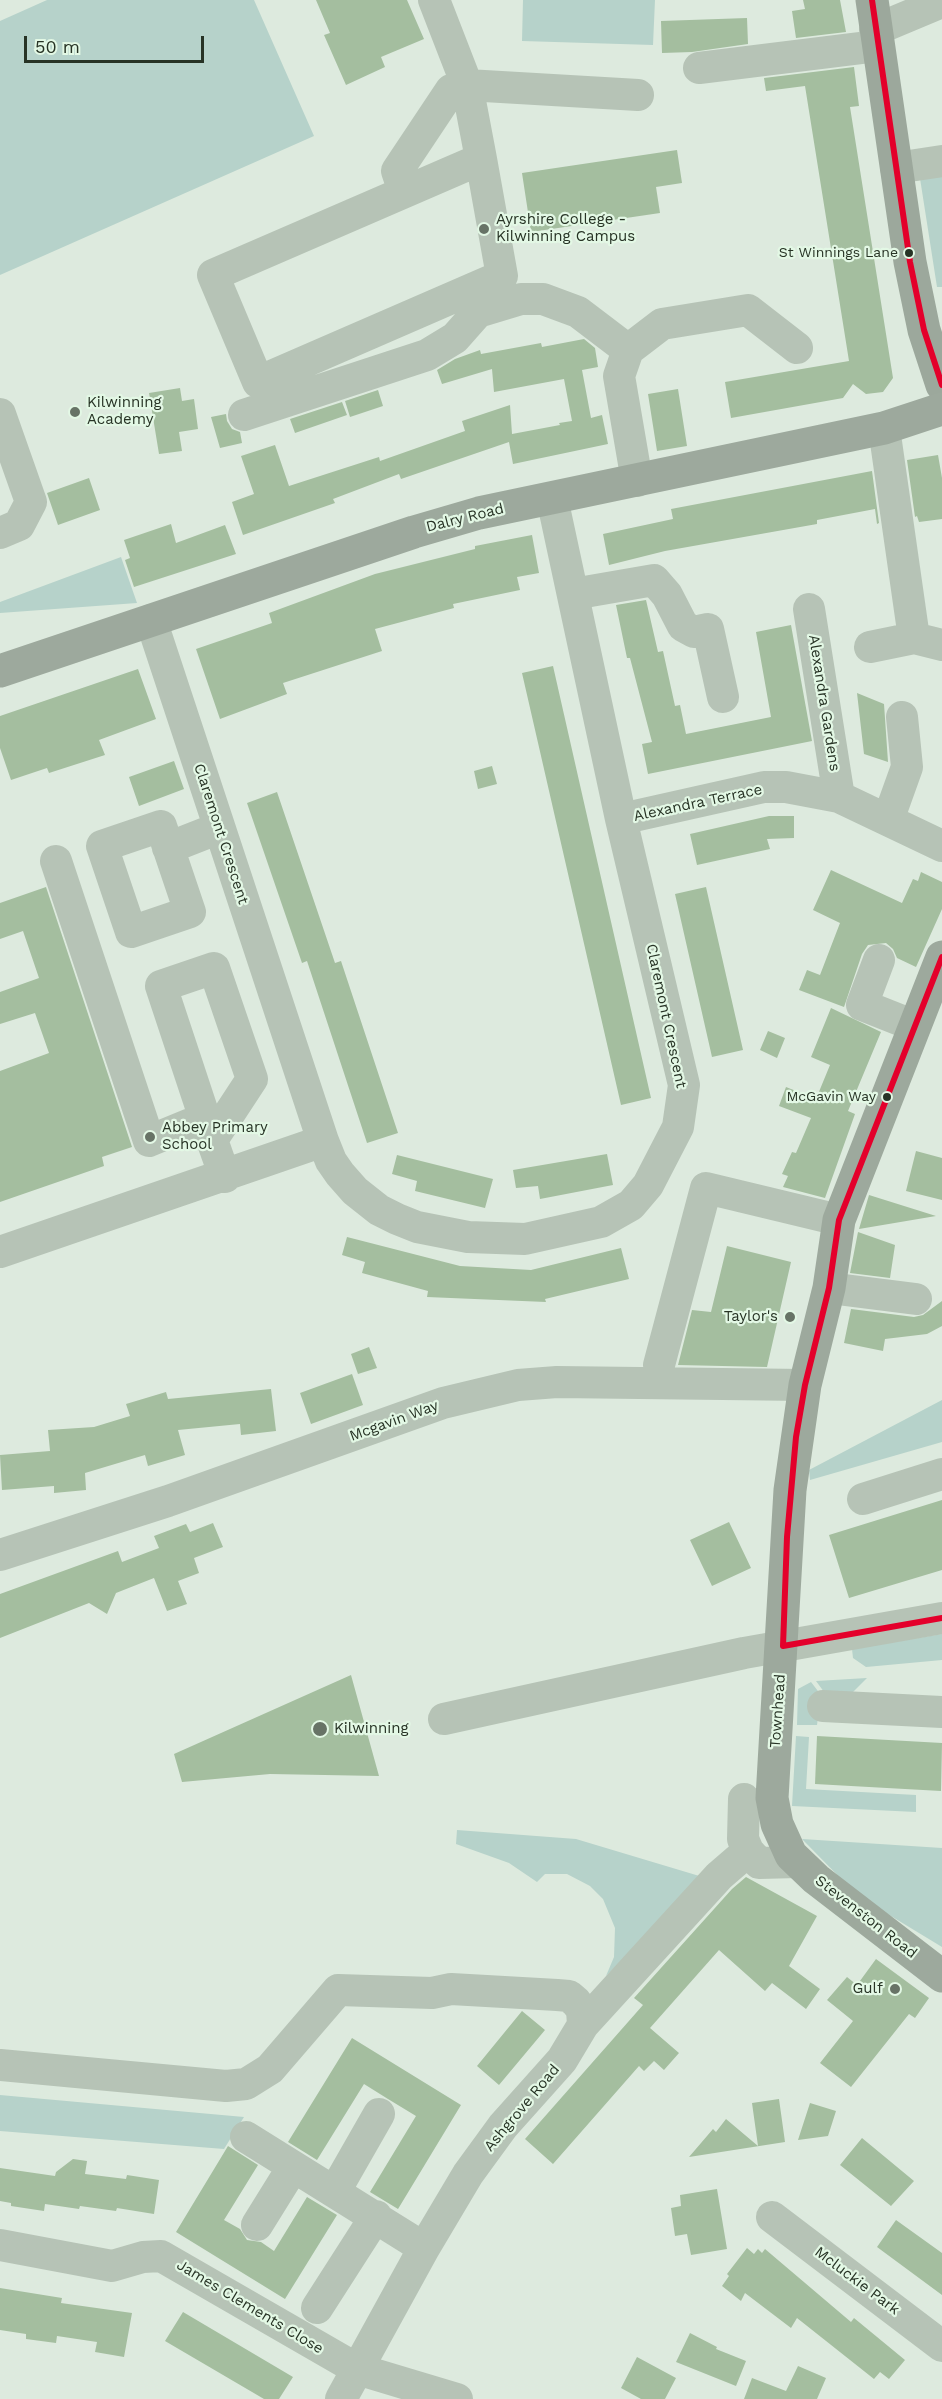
<!DOCTYPE html>
<html>
<head>
<meta charset="utf-8">
<style>
	body { margin:0 }
	#map { position:relative; width:942px; height:2399px; overflow:hidden; background:#ddeade; font-family:"Work Sans",sans-serif }
	canvas { display:block }
	.scale { position:absolute; left:24px; top:36px; width:180px; height:27px; box-sizing:border-box; border:3px solid #273325; border-top:0; padding-left:8px; font-size:18px; line-height:21px; white-space:nowrap; color:#273325; -webkit-text-stroke:4px #e3f8e5; paint-order:stroke }
</style>
</head>
<body>
<div id="map">
<canvas width="942" height="2399"></canvas>
<div class="scale">50 m</div>
</div>
<script>
const ctx = document.querySelector('canvas').getContext('2d');
ctx.lineJoin = 'round';
function fillPath(path, color) { ctx.fillStyle = color; ctx.fill(path, 'evenodd'); }
const toPath = rows => new Path2D(rows.map(r => 'M' + r).join(''));
function strokePath(path, color, width, dash) { ctx.strokeStyle = color; ctx.lineWidth = width; ctx.lineCap = dash ? 'butt' : 'round'; ctx.setLineDash(dash || []); ctx.stroke(path); }
function drawText(font, color, halo, rows, align = 'center') {
  ctx.font = font + ' "Work Sans",sans-serif'; ctx.lineWidth = 4.5; ctx.setLineDash([]); ctx.textBaseline = 'middle'; ctx.strokeStyle = halo; ctx.fillStyle = color; for (const [text, x, y, turn = 0] of rows) {
    ctx.save(); ctx.translate(x, y); ctx.rotate((+turn || 0) * Math.PI / 180); ctx.textAlign = isNaN(turn) ? turn : align; if (halo) ctx.strokeText(text, 0, 0); ctx.fillText(text, 0, 0); ctx.restore();
  }
}
const green = toPath([
	[47,0,254,0,314,136,0,275,0,21],
	[523,0,655,0,653,45,522,41],
	[942,168,942,287,937,287,919,172],
	[121,557,137,603,0,613,0,602],
	[942,1400,942,1442,810,1480,809,1470],
	[942,1634,942,1660,866,1667,853,1658,852,1649],
	[867,1678,848,1697,827,1696,816,1681],
	[811,1682,821,1695,817,1725,797,1725,798,1689],
	[796,1736,809,1737,806,1789,916,1795,916,1812,792,1806],
	[457,1830,576,1839,706,1878,606,1976,614,1957,615,1928,603,1899,590,1886,567,1874,545,1874,537,1882,509,1863,456,1844],
	[802,1839,942,1848,942,1947,858,1896],
	[0,2095,11,2096,244,2117,224,2149,0,2131]
]);
const building = toPath([
	[316,0,407,0,424,39,381,57,385,67,346,85,324,35,330,33],
	[803,0,840,0,846,32,796,38,792,11,805,9],
	[747,18,748,44,692,52,662,53,661,21],
	[854,67,859,106,850,107,893,378,883,392,866,394,853,384,843,398,731,418,725,382,849,361,805,86,766,91,764,78],
	[677,150,682,183,656,187,660,213,531,232,522,173],
	[584,339,595,348,598,367,582,370,591,418,602,415,608,444,513,464,509,442,401,479,399,474,333,499,335,503,243,535,232,502,254,494,241,456,275,445,289,486,379,457,380,461,465,431,462,421,510,405,512,434,560,425,559,423,572,421,564,379,494,392,492,369,442,384,437,370,455,359,480,350,481,354,541,343,542,347],
	[180,388,182,401,194,399,198,429,179,432,182,451,159,454,149,393],
	[678,389,687,446,657,451,648,394],
	[378,390,383,406,350,417,345,401],
	[342,402,347,415,295,433,290,419],
	[226,414,227,421,232,429,240,432,242,443,220,448,211,417],
	[938,455,942,478,942,519,919,522,917,516,915,517,907,460],
	[872,471,879,523,877,524,875,509,817,520,817,524,665,551,609,565,603,534,673,519,671,509],
	[89,478,100,510,58,525,47,493],
	[171,524,176,543,225,525,236,554,134,587,125,560,130,558,124,540],
	[532,535,539,573,517,577,520,590,453,604,454,608,375,629,382,651,283,683,287,694,220,719,196,649,272,623,269,613,375,574,475,549,475,546],
	[646,600,658,652,663,651,675,706,680,705,686,734,771,717,756,632,791,625,812,741,648,774,642,744,652,742,630,658,627,658,616,605],
	[553,666,651,1098,621,1105,522,673],
	[138,669,156,719,99,740,105,755,49,773,47,768,11,780,0,748,0,716],
	[857,693,884,704,888,762,864,754],
	[174,761,184,789,139,806,129,777],
	[492,766,497,784,478,789,474,771],
	[277,792,335,963,341,961,398,1133,367,1143,307,961,302,963,247,803],
	[769,816,794,816,794,838,767,839,770,849,697,865,690,834],
	[831,870,902,903,913,879,918,881,921,872,942,882,942,909,916,967,897,958,893,949,886,943,868,945,862,954,844,1007,799,990,807,970,820,975,840,923,813,910],
	[46,887,132,1147,102,1157,104,1166,0,1202,0,1071,49,1053,35,1013,0,1024,0,992,39,978,23,931,0,939,0,903],
	[706,887,743,1050,712,1057,675,894],
	[831,1008,881,1032,848,1111,855,1114,825,1198,783,1187,788,1176,782,1174,792,1152,796,1153,811,1118,779,1106,786,1087,816,1099,830,1065,811,1057],
	[768,1031,785,1038,777,1058,760,1050],
	[916,1151,942,1158,942,1200,906,1191],
	[607,1154,613,1185,540,1199,538,1186,516,1188,513,1170],
	[397,1155,493,1179,485,1208,415,1191,417,1181,392,1174],
	[869,1195,936,1216,859,1229],
	[858,1232,895,1245,890,1278,850,1273],
	[347,1237,460,1266,531,1270,621,1248,629,1279,545,1299,546,1302,427,1297,428,1291,362,1273,365,1262,342,1255],
	[727,1246,791,1262,767,1367,678,1365,692,1310,711,1312],
	[942,1301,942,1326,927,1334,885,1339,883,1351,844,1343,851,1309,914,1317,923,1315],
	[369,1347,377,1368,358,1374,351,1354],
	[352,1374,363,1405,311,1424,300,1393],
	[271,1389,276,1431,241,1435,240,1424,178,1430,185,1455,148,1466,145,1455,85,1473,86,1490,54,1493,54,1486,2,1490,0,1455,50,1451,48,1430,94,1427,130,1416,126,1404,166,1392,168,1399],
	[942,1500,942,1570,849,1598,829,1535],
	[729,1522,751,1568,712,1586,690,1540],
	[213,1523,223,1547,194,1558,199,1573,178,1581,187,1604,167,1611,154,1578,116,1593,107,1614,89,1603,0,1638,0,1594,118,1551,122,1562,159,1548,154,1536,186,1524,190,1532],
	[351,1675,379,1776,270,1774,182,1782,174,1754],
	[817,1736,942,1743,941,1791,815,1784],
	[746,1877,817,1916,789,1966,820,1989,806,2009,772,1983,765,1991,719,1950,650,2028,679,2053,664,2070,654,2061,644,2071,639,2066,553,2164,525,2139,643,2005,634,1998,732,1889],
	[876,1959,929,1998,915,2018,909,2014,851,2087,820,2063,853,2021,827,2000,847,1977,857,1985],
	[522,2011,545,2030,499,2085,477,2066],
	[352,2038,461,2105,398,2209,370,2192,416,2116,388,2099,364,2084,317,2160,288,2142],
	[779,2099,785,2142,689,2157,713,2129,716,2132,726,2119,758,2146,752,2103],
	[810,2103,836,2111,828,2136,798,2140],
	[862,2138,914,2181,891,2206,840,2165],
	[228,2146,258,2165,224,2220,240,2229,247,2240,261,2242,274,2251,307,2197,337,2215,285,2299,176,2232],
	[73,2159,87,2161,85,2174,126,2179,127,2175,159,2180,154,2214,117,2208,116,2211,80,2206,79,2209,45,2204,44,2211,11,2206,11,2203,0,2201,0,2168,55,2176,56,2172],
	[717,2189,727,2249,691,2255,687,2234,675,2236,671,2208,681,2206,680,2195],
	[896,2220,942,2253,942,2295,877,2247],
	[747,2248,754,2254,758,2249,762,2253,765,2249,851,2322,854,2318,905,2360,889,2379,880,2372,874,2379,797,2318,791,2328,745,2293,741,2301,722,2286,729,2276,727,2274],
	[0,2288,62,2298,61,2303,132,2313,124,2357,95,2352,97,2342,57,2336,56,2343,26,2339,26,2334,0,2330],
	[183,2312,293,2377,279,2399,264,2399,165,2341],
	[690,2333,717,2347,716,2349,746,2361,736,2386,676,2362],
	[637,2357,676,2378,665,2399,641,2399,621,2388],
	[798,2366,826,2378,817,2399,744,2399,752,2378,786,2391]
]);
const minor = toPath([
	[434,0,467,85,481,159,502,276,258,382,213,275,481,159],
	[875,30,942,2],
	[699,68,877,46],
	[896,168,942,161],
	[404,192,397,171,451,90,467,85,638,95],
	[0,414,31,502,19,525,0,533],
	[244,415,427,355,455,338,478,312,521,299,543,299,578,312,628,350],
	[884,428,914,638],
	[637,481,619,376,628,350,662,324,748,310,797,348],
	[573,594,654,580,667,595,683,626,694,632,708,629,723,697],
	[809,609,839,797],
	[151,620,323,1141,331,1161,340,1174,355,1191,379,1210,397,1219,417,1227,468,1237,525,1239,601,1222,631,1205,648,1185,678,1127,684,1085,621,819,552,498],
	[870,647,914,638,942,645],
	[621,819,764,787,786,787,839,797,942,846],
	[888,820,907,767,902,717],
	[161,826,190,912,131,932,102,846,161,826],
	[168,848,219,828],
	[56,861,149,1141,205,1118],
	[879,960,862,1005,915,1026],
	[212,1140,252,1079,214,968,161,986,212,1140,225,1177],
	[0,1252,323,1141],
	[829,1288,916,1299],
	[659,1365,706,1188,839,1220],
	[863,1499,942,1474],
	[0,1555,168,1501,443,1403,518,1385,557,1382,805,1385],
	[823,1706,942,1712],
	[444,1719,744,1653,942,1618],
	[744,1799,743,1839,748,1851,759,1863,798,1862],
	[0,2065,226,2086,246,2084,270,2069,338,1990,432,1993,451,1989,557,1995,569,1996,576,2002,582,2010,583,2025],
	[246,2137,424,2248],
	[335,2191,379,2114],
	[772,2217,942,2346],
	[257,2225,293,2167],
	[0,2245,112,2266,143,2257,161,2256,357,2369,457,2399],
	[317,2308,376,2216],
	[341,2399,424,2248,468,2174,503,2126,562,2060,583,2025,719,1876,748,1851]
]);
const major = toPath([
	[872,0,910,262,924,330,942,385]
]);
const highway = toPath([
	[0,671,414,532,479,513,884,428,942,409],
	[942,957,839,1220,829,1288,805,1385,790,1490,772,1798,777,1824,791,1855,816,1879,942,1976]
]);
const bus1 = toPath([
	[872,0,910,262,924,330,942,385],
	[942,957,839,1220,829,1288,805,1385,796,1437,787,1537,783,1646,942,1618]
]);
const markers = [
	[484,229,6,"#677366"],
	[909,253,5,"#273325"],
	[75,412,6,"#677366"],
	[887,1097,5,"#273325"],
	[150,1137,6,"#677366"],
	[790,1317,6,"#677366"],
	[320,1729,8,"#677366"],
	[895,1989,6,"#677366"]
];
const busNames = [
	["St Winnings Lane",898,253],
	["McGavin Way",876,1097]
];
const poiNames = [
	["Ayrshire College -",496,220],
	["Kilwinning Campus",496,237],
	["Kilwinning",87,403],
	["Academy",87,420],
	["Abbey Primary",162,1128],
	["School",162,1145],
	["Taylor's",778,1317,"right"],
	["Kilwinning",334,1729],
	["Gulf",883,1989,"right"]
];
const streetNames = [
	["Dalry Road",465,518,-14],
	["Alexandra Gardens",824,703,81],
	["Alexandra Terrace",698,803,-12],
	["Claremont Crescent",221,834,72],
	["Claremont Crescent",666,1016,78],
	["Mcgavin Way",394,1421,-20],
	["Townhead",778,1711,-86],
	["Stevenston Road",866,1917,38],
	["Ashgrove Road",522,2108,-50],
	["Mcluckie Park",857,2281,37],
	["James Clements Close",250,2307,31]
];
fillPath(green, '#b6d2ca');
fillPath(building, '#a4be9f');
strokePath(minor, '#b6c3b6', 32);
strokePath(major, '#9ca89c', 33);
strokePath(highway, '#9da99d', 33);
strokePath(bus1, '#e4002b', 6);
for (const [x, y, r, color] of markers) { const dot = new Path2D(); dot.arc(x, y, r, 0, 2 * Math.PI); ctx.fillStyle = color; ctx.fill(dot); strokePath(dot, '#e3f8e5', 2); }
drawText('14px', '#273325', '#e3f8e5', busNames, 'right');
drawText('15px', '#273325', '#e3f8e5', poiNames, 'left');
drawText('15px', '#273325', '#e3f8e5', streetNames);
</script>
</body>
</html>
